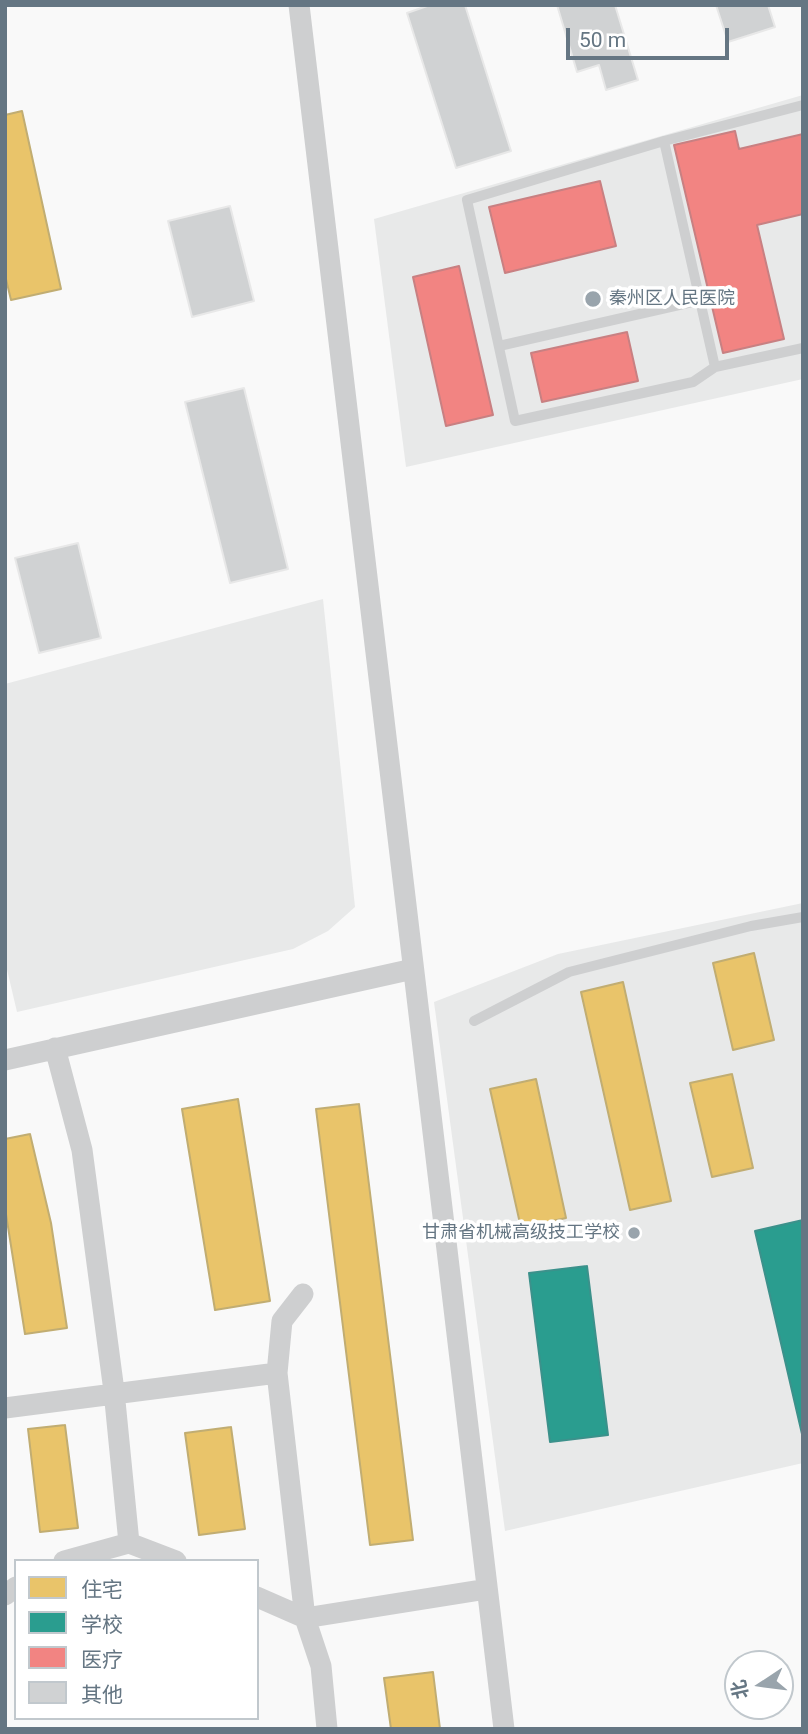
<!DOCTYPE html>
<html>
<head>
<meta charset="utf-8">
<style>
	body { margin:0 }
	#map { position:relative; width:808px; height:1734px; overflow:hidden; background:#f9f9f9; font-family:Roboto,"Noto Sans SC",sans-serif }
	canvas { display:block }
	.frame { position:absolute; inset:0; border:7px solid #657683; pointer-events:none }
	.legend { position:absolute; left:14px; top:1559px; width:245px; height:161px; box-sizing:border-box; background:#fff; border:2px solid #c1c8cd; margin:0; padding:9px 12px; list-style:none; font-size:21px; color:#657683 }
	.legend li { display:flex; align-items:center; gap:14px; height:35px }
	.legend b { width:35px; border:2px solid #c1c8cd }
	.north { position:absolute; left:724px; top:1650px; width:70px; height:70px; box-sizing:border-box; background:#fff; border:2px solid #c1c8cd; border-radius:50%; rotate:257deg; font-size:19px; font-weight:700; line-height:28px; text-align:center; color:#657683 }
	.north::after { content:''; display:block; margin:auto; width:24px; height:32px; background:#99a4ac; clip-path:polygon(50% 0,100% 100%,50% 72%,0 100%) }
	.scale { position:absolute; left:566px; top:28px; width:163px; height:32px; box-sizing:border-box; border:4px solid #657683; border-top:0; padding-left:9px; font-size:21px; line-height:24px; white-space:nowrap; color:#657683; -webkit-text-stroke:5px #fff; paint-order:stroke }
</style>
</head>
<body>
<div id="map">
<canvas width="808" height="1734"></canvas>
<div class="frame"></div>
<ul class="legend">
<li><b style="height:19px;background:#e9c46a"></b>住宅</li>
<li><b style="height:19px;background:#2a9d8f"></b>学校</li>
<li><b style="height:19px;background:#f28482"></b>医疗</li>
<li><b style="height:19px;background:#d0d2d3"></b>其他</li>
</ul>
<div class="north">北</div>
<div class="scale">50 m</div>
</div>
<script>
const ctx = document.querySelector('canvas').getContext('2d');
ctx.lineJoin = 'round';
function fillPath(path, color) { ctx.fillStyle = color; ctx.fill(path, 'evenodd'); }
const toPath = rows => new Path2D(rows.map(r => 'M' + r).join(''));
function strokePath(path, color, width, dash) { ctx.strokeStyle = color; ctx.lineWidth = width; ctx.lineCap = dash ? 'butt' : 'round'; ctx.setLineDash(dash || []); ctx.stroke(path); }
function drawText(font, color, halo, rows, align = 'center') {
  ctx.font = font + ' Roboto,"Noto Sans SC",sans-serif'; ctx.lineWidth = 7; ctx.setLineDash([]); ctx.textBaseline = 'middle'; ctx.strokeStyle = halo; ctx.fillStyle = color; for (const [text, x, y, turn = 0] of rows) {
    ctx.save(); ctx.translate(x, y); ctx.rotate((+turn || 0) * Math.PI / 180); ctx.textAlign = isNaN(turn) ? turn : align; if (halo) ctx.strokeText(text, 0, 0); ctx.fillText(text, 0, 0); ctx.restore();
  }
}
const built = toPath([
	[803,95,803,379,406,467,374,219],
	[323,599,355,907,328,931,293,949,17,1012,5,961,5,684],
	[803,903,803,1463,505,1531,434,1002,558,954]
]);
const homes = toPath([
	[22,111,61,289,11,300,5,275,5,115,22,111],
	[754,953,774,1040,733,1050,713,963,754,953],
	[623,982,671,1201,630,1210,581,992,623,982],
	[732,1074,753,1168,712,1177,690,1083,732,1074],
	[536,1079,566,1218,521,1228,490,1089,536,1079],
	[238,1099,270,1301,215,1310,182,1109,238,1099],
	[359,1104,413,1540,370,1545,316,1109,359,1104],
	[30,1134,51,1223,67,1328,25,1334,5,1208,5,1139,30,1134],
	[65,1425,78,1528,40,1532,28,1429,65,1425],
	[231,1427,245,1529,199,1535,185,1433,231,1427],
	[433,1672,440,1729,391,1729,384,1678,433,1672]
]);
const schools = toPath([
	[803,1220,803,1434,802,1434,755,1231,803,1220],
	[587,1266,608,1435,550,1442,529,1273,587,1266]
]);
const health = toPath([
	[735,131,739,149,803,134,803,214,757,225,784,339,723,353,674,145,735,131],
	[600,181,616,246,505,273,489,207,600,181],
	[459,266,493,415,446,426,413,277,459,266],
	[627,332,638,381,542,402,531,353,627,332]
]);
const building = toPath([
	[430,5,465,5,511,151,456,168,407,13,430,5],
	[557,5,615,5,638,80,606,90,599,65,577,72,557,5],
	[716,5,768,5,775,27,728,42,716,5],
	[230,206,254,301,192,317,168,221,230,206],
	[244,388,288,569,230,583,185,402,244,388],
	[78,543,101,638,39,653,15,558,78,543]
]);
const lane = toPath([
	[803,105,664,141,467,200,515,421,693,382,715,367,803,348],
	[664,141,715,367],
	[499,346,701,300],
	[474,1021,569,972,751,926,803,917]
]);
const street = toPath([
	[299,5,504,1729],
	[55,1048,82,1150,114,1391,129,1543],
	[5,1060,413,969],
	[303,1294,282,1321,277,1373,305,1618,321,1666,327,1729],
	[5,1408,277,1373],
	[64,1561,129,1543,176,1561],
	[5,1595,16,1587],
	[257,1597,305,1618,487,1589]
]);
const markers = [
	[593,299,9,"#99a4ac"],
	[634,1233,7,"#99a4ac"]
];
const poiNames = [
	["秦州区人民医院",609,299],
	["甘肃省机械高级技工学校",620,1233,"right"]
];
fillPath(built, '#e8e9e9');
fillPath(homes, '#e9c46a');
strokePath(homes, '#c1ad72', 2);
fillPath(schools, '#2a9d8f');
strokePath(schools, '#3c918b', 2);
fillPath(health, '#f28482');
strokePath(health, '#c88082', 2);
fillPath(building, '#d0d2d3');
strokePath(building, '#e8e8e8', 2);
strokePath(lane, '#cecfd0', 10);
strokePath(street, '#cecfd0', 21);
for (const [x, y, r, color] of markers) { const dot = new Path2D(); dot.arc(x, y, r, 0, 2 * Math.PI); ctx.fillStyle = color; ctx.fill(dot); strokePath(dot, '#fff', 2.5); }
drawText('18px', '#657683', '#fff', poiNames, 'left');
</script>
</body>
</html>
